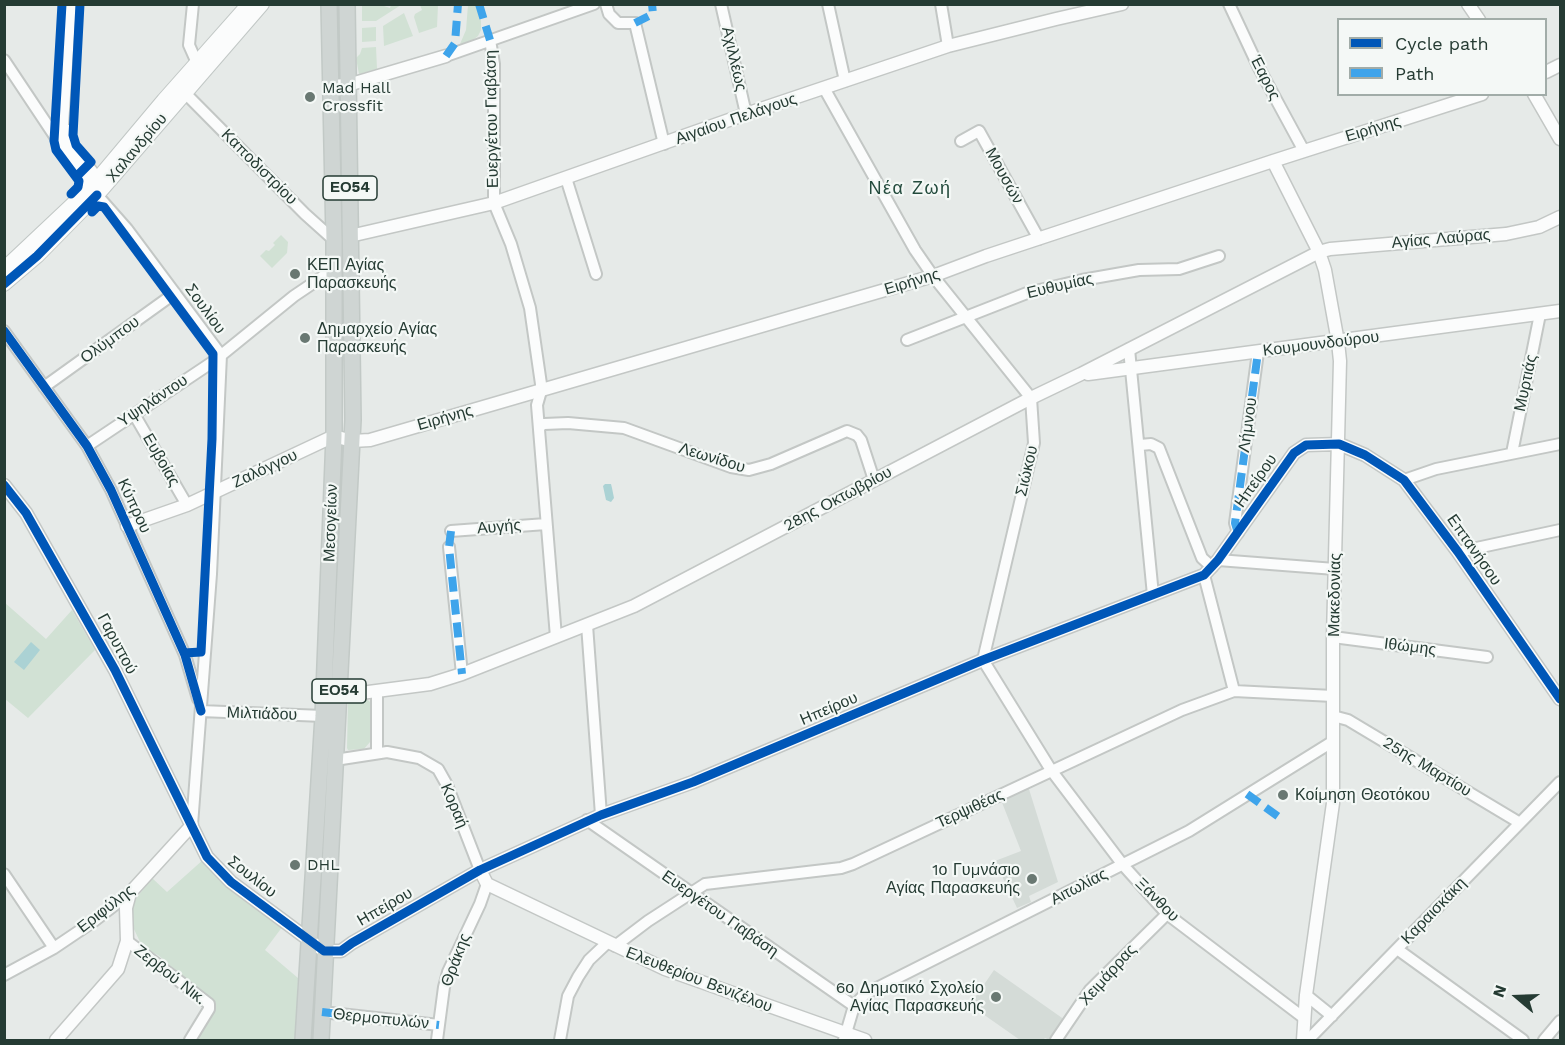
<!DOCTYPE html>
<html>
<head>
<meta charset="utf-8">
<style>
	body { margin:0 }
	#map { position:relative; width:1565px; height:1045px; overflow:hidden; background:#e6eae8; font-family:"Work Sans",sans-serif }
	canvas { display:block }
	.frame { position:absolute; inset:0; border:6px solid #253b33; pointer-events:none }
	.legend { position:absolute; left:1337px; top:18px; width:210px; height:78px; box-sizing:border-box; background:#f4f8f6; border:2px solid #a1aca8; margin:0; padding:8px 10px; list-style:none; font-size:18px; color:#253b33 }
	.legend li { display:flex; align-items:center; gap:12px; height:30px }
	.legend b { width:30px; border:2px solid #a1aca8 }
	.north { position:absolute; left:1487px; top:967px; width:60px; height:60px; -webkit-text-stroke:4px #f4f8f6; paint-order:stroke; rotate:289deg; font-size:16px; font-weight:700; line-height:24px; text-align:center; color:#253b33 }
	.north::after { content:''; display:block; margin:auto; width:21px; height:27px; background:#253b33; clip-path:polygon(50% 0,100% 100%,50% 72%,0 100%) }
</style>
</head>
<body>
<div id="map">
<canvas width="1565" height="1045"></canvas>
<div class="frame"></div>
<ul class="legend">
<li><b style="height:8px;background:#0057b8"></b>Cycle path</li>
<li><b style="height:8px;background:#3ea4eb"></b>Path</li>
</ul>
<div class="north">N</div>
</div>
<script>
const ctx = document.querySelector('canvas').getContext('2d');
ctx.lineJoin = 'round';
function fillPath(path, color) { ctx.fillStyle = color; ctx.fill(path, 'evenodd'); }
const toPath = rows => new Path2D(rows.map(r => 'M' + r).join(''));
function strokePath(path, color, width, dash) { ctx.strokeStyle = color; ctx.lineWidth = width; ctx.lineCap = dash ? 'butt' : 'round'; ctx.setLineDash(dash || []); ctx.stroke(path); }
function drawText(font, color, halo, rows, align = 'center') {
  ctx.font = font + ' "Work Sans",sans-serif'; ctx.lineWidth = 4.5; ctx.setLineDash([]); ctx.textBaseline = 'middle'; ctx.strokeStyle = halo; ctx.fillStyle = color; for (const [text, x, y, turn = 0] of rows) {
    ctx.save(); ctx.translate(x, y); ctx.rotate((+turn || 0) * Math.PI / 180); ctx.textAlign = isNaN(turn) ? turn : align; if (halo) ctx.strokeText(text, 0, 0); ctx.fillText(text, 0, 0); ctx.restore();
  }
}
const built = toPath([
	[1028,786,1058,882,1029,896,1031,902,1017,908,995,861,1021,851,1001,800],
	[994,970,1065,1020,1050,1040,1045,1038,1043,1040,1020,1040,970,1005]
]);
const green = toPath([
	[362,5,381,5,390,8,391,5,401,5,376,21,362,21],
	[420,5,438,5,437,27,419,33,414,17,415,14,422,10],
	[468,5,476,5,481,21,481,30,478,36,473,40,460,44,466,30],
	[404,13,413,36,384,46,383,26],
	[376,27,376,41,362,42,362,28],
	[376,47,377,69,359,74,356,58,360,54,362,48],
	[281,235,288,242,287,253,272,268,260,256,266,250,269,251,275,245,273,243],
	[4,602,46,639,72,610,95,650,28,718,5,699],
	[349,699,367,699,371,703,370,742,364,749,348,750,347,748,348,700],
	[204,859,283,926,265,950,298,978,296,1040,195,1040,215,1005,158,955,143,948,131,923,131,905,152,878,167,892]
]);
const water = toPath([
	[605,484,611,484,612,488,614,498,611,502,606,500,603,486],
	[31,642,40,650,24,670,14,662]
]);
const minor = toPath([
	[193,4,189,45,197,63],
	[606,4,609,14,618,23,635,23,664,144],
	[721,4,746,114],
	[828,4,845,81],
	[941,4,948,46],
	[1229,4,1259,68,1304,151],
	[490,40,494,64,494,203,511,244,530,308,541,384,541,391,537,405,556,637],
	[446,56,594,4],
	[4,60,62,147],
	[824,88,915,250,933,276,1031,398,1034,443,983,660,1051,770,1123,865,1167,914,1304,1018],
	[185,93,305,214,334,240],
	[961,141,979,131,1039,239],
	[566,178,596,274],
	[97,195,127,229,221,355,211,574,192,825],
	[4,331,87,446,111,490,185,655,198,699],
	[907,340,1027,293,1082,280,1139,270,1179,269,1219,256],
	[1129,349,1153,595],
	[44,387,175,293],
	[134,414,187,505],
	[539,427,544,424,568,423,624,428,731,467,749,470,771,464,847,431,857,435,861,440,874,480],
	[1140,445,1151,444,1159,448,1202,558,1212,567],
	[87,446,214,361,294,296,334,269],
	[1512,453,1540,314],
	[1404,480,1436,469,1560,444],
	[451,531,546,524],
	[1238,533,1235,523,1258,352],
	[449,547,462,674],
	[1458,552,1560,530],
	[1218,560,1335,569],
	[1204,575,1234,691],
	[587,625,601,815],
	[1333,637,1487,657],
	[201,711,323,716],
	[1333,716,1348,720,1520,823],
	[377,753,377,691],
	[335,760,387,752,419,758,438,769,447,785,480,870],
	[587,820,854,1006],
	[4,874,54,948],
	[127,941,209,1004,209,1009,190,1040],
	[615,946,648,921,705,884,841,868,853,864,1182,710,1234,691,1333,696],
	[1397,949,1523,1040],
	[4,975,54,948,94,921,130,893],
	[1306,995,1332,1016],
	[322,1012,439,1025],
	[437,1040,444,987,448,972,480,904,487,884],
	[560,1040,568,996,578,977,589,960,607,943],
	[844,1040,854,1006,865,994,1189,831,1332,742],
	[1056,1040,1090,990,1167,914],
	[1308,1040,1560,782],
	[1544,1040,1560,1021]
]);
const tertiary = toPath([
	[70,4,61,140,66,152,97,194],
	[1468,4,1479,20],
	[1546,72,1560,65],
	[330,86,348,85,446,56],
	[1534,94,1560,139],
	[69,131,70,143,103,187],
	[1273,161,1319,252,1325,270,1338,342,1340,361,1333,637,1333,803,1306,995,1303,1040],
	[350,236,494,203,746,114,948,46,1056,19,1122,4],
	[1088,374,1560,311],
	[4,485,26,513,115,670,207,857,231,882,324,951,341,951,352,943,480,870,601,815,693,782,983,660,1204,575,1218,560,1294,453,1306,445,1339,444,1365,455,1404,480,1458,552,1560,699],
	[127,526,187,505,334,436,352,441,370,440,933,276,986,256,1273,161,1482,94],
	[338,696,430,684,462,674,634,606,1031,398,1081,374,1319,252,1330,249,1506,234,1539,227,1560,217],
	[480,870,487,884,665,969,865,1040],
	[56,1040,118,969,127,941,126,908,130,893,192,825]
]);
const secondary = toPath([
	[4,269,91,187,164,100,249,4],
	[4,284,37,256,97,195,262,4]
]);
const primary = toPath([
	[303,1040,323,716,334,436,334,240,329,4],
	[321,1040,353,420,347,4]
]);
const quiet = toPath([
	[479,4,490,40],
	[635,23,653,14,652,4],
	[446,56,455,43,458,4],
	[451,531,449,547,462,674],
	[1238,533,1235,523,1258,352],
	[1247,794,1283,820],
	[322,1012,439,1025]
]);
const cycleway = toPath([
	[62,4,54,141,56,150,79,181,78,187,71,194],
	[76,177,91,162,76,145,73,135,80,4],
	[92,212,98,206,104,207,213,354,212,439,201,652,184,653],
	[4,284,37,256,97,195],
	[4,331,87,446,111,490,185,655,201,711],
	[4,485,26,513,115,670,207,857,231,882,324,951,341,951,352,943,480,870,601,815,693,782,983,660,1204,575,1218,560,1294,453,1306,445,1339,444,1365,455,1404,480,1458,552,1560,699]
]);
const markers = [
	[310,97,6,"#697872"],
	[295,274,6,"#697872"],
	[305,338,6,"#697872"],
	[1283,795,6,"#697872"],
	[295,865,6,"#697872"],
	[1032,879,6,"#697872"],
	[996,997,6,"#697872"]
];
const shields = [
	[350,188,54],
	[339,691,54]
];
const shieldNames = [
	["ΕΟ54",350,188],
	["ΕΟ54",339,691]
];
const streetNames = [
	["Αχιλλέως",734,59,77],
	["Έαρος",1265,78,63],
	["Ευεργέτου Γιαβάση",492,119,-91],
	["Αιγαίου Πελάγους",736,119,-19],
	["Ειρήνης",1373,129,-17],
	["Χαλανδρίου",137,148,-50],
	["Καποδιστρίου",259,167,45],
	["Μουσών",1004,176,61],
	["Αγίας Λαύρας",1441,239,-5],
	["Ειρήνης",912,282,-17],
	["Ευθυμίας",1060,286,-13],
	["Σουλίου",205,309,54],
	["Ολύμπου",110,340,-36],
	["Κουμουνδούρου",1321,344,-7],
	["Μυρτιάς",1526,383,-78],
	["Υψηλάντου",153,401,-34],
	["Ειρήνης",445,418,-16],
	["Λήμνου",1248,425,-82],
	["Λεωνίδου",712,458,17],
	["Ευβοίας",161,460,60],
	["Ζαλόγγου",265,469,-25],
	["Σιώκου",1027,471,-77],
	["Ηπείρου",1256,481,-55],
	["28ης Οκτωβρίου",838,499,-28],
	["Κύπρου",134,506,65],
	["Μεσογείων",331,523,-88],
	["Αυγής",499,527,-5],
	["Επτανήσου",1474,550,55],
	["Μακεδονίας",1335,595,-89],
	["Γαρυττού",117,644,62],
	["Ιθώμης",1410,647,7],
	["Ηπείρου",829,709,-23],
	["Μιλτιάδου",262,714,2],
	["25ης Μαρτίου",1427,767,31],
	["Κοραή",454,806,67],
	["Τερψιθέας",970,809,-25],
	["Σουλίου",252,877,38],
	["Αιτωλίας",1079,887,-27],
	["Ξάνθου",1157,900,45],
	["Ηπείρου",385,907,-30],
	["Εριφύλης",106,909,-38],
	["Καραισκάκη",1434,911,-46],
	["Ευεργέτου Γιαβάση",720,914,35],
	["Θράκης",456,960,-69],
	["Ζερβού Νικ.",170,975,38],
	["Χειμάρρας",1108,975,-48],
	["Ελευθερίου Βενιζέλου",699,980,21],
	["Θερμοπυλών",381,1019,6]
];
const poiNames = [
	["Mad Hall",322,88],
	["Crossfit",322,106],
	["ΚΕΠ Αγίας",307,265],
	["Παρασκευής",307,283],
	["Δημαρχείο Αγίας",317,329],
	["Παρασκευής",317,347],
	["Κοίμηση Θεοτόκου",1295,795],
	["DHL",307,865],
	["1ο Γυμνάσιο",1020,870,"right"],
	["Αγίας Παρασκευής",1020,888,"right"],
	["6ο Δημοτικό Σχολείο",984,988,"right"],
	["Αγίας Παρασκευής",984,1006,"right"]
];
const neighbourhoodNames = [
	["Νέα Ζωή",910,189]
];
fillPath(built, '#d4dbd7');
fillPath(green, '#d1e1d4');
fillPath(water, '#abd2d4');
strokePath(minor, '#c3c7c5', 14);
strokePath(tertiary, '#c3c7c5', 15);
strokePath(secondary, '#c1c7c5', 16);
strokePath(primary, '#c2c9c6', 18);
strokePath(minor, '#fbfcfc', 10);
strokePath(tertiary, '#fbfcfc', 12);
strokePath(secondary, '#fbfcfc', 14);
strokePath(primary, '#cfd5d3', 15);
strokePath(quiet, '#3ea4eb', 8, [15, 8]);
strokePath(cycleway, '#0057b8', 9);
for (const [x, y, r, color] of markers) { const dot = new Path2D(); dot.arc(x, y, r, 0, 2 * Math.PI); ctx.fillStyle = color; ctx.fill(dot); strokePath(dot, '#f4f8f6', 2); }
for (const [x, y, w] of shields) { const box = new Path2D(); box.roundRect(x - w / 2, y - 12, w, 24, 4.5); ctx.fillStyle = '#f4f8f6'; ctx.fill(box); strokePath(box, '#253b33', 1.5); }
drawText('bold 15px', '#253b33', null, shieldNames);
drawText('16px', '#253b33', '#f4f8f6', streetNames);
drawText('16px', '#253b33', '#f4f8f6', poiNames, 'left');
ctx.letterSpacing = '1.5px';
drawText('18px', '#234b3d', '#f4f8f6', neighbourhoodNames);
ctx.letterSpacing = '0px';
</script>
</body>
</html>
